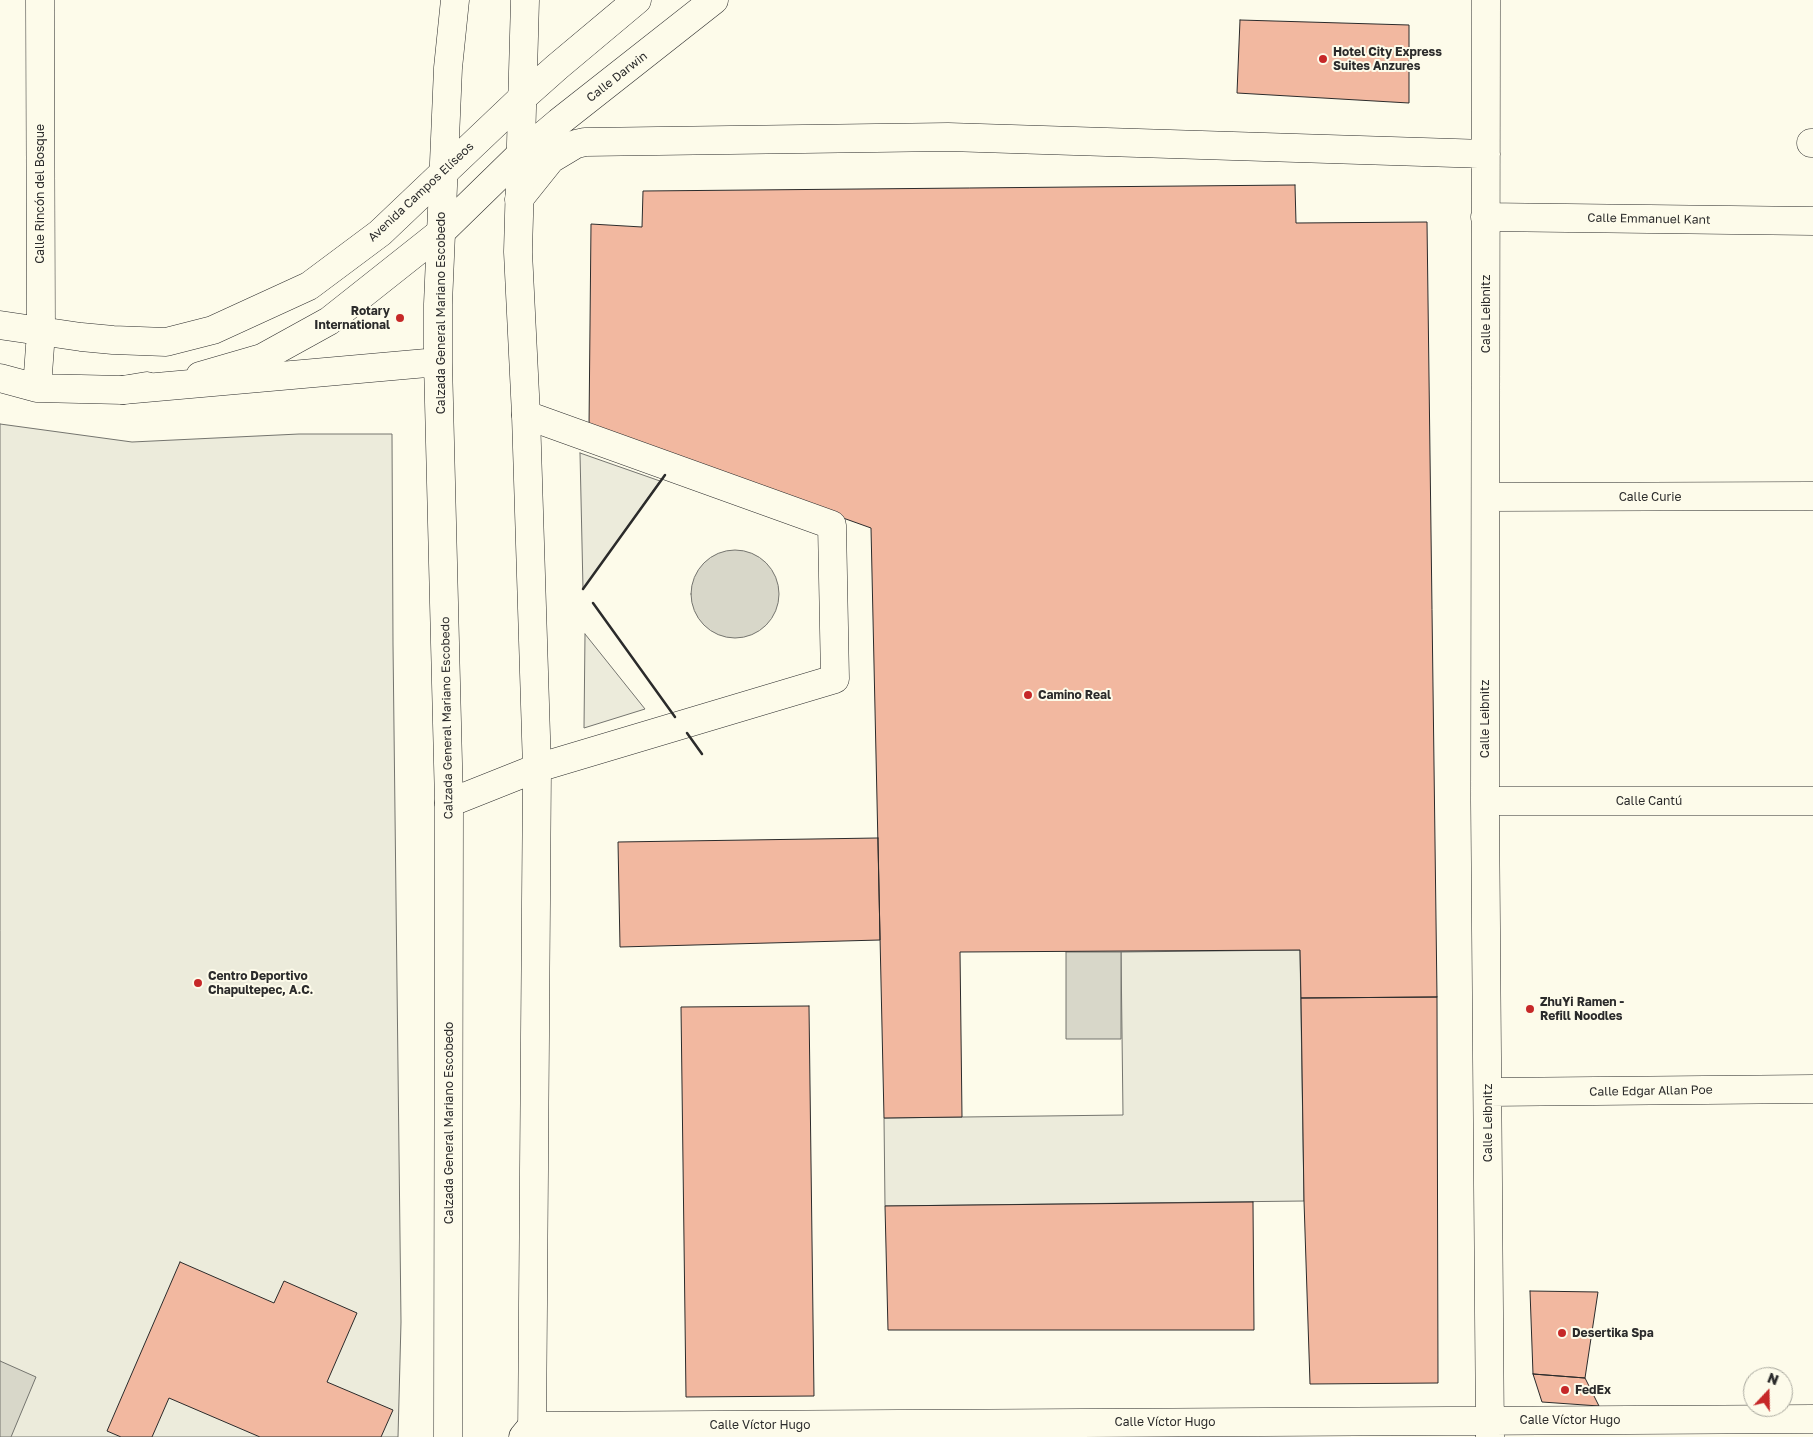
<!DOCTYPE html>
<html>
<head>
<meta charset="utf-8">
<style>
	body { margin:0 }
	#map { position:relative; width:1813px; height:1437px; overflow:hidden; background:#fdfbea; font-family:"Golos Text",sans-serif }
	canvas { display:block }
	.north { position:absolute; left:1743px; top:1367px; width:50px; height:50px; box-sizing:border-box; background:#fdfbea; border:1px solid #a9a89e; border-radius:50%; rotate:21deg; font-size:14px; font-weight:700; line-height:20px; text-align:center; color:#2b2b2b }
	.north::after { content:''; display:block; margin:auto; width:18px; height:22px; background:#c62828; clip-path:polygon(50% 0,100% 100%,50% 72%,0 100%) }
</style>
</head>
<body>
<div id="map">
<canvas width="1813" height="1437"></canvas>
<div class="north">N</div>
</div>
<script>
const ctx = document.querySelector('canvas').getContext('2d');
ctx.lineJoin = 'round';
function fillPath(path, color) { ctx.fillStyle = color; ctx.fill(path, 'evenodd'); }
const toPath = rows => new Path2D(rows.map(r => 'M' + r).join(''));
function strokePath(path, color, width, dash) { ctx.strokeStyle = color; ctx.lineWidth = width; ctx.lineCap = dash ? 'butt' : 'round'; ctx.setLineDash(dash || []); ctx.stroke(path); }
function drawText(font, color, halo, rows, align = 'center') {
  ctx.font = font + ' "Golos Text",sans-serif'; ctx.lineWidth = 4; ctx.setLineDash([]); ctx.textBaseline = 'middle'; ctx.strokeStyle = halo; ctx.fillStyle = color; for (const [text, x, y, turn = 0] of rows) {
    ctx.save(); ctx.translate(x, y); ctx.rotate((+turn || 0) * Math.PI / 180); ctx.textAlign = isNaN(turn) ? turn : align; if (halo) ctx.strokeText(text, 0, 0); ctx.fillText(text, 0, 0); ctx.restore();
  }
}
const green = toPath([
	[0,424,132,442,299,434,392,434,393,644,401,1322,398,1437,0,1437,0,424],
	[580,453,660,481,583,589,580,453],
	[585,634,645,709,584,728,585,634],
	[1300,950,1304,1201,885,1206,884,1118,1123,1115,1121,952,1300,950]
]);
const water = toPath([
	'691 594a44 44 0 1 1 88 0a44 44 0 1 1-88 0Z',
	[1066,952,1121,952,1121,1039,1066,1039,1066,952],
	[0,1361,36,1377,11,1437,0,1437,0,1361]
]);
const building = toPath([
	[1240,20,1409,25,1409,103,1237,93,1240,20],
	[1295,185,1296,223,1427,222,1437,997,1301,998,1300,950,960,952,962,1117,884,1118,871,528,589,427,591,224,642,227,643,191,1295,185],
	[878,838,880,940,620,947,618,842,878,838],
	[1437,997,1438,1383,1310,1384,1304,1201,1301,998,1437,997],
	[809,1006,814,1396,686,1397,681,1007,809,1006],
	[1253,1202,1254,1330,888,1330,885,1206,1253,1202],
	[180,1262,274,1303,284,1281,357,1313,327,1382,393,1410,381,1437,260,1437,169,1398,152,1437,121,1437,107,1431,180,1262],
	[1530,1291,1598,1292,1585,1378,1533,1374,1530,1291],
	[1533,1374,1585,1378,1599,1406,1542,1402,1533,1374]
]);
const minor = toPath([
	[1486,0,1485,801,1490,1437],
	[1811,143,1813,143],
	[519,199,551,159,576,144,585,142,948,137,1486,154],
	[1485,217,1813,221],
	[0,325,81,337,113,340,166,342,213,330,309,286,380,233,521,99,557,67,637,0],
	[200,376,262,358,329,321,440,233,520,155,559,122,714,0],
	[0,378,37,388,123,390,147,386],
	[37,388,41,332,40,0],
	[1487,497,1813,496],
	[1485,801,1813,801],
	[449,803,537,768,835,679,832,525,526,415],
	[1488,1092,1813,1089],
	[523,1437,532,1426,1813,1419]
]);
const major = toPath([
	[525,0,518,252,526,415,537,768,532,1437],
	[123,390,438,362],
	[448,1437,449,803,438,362,438,304,448,68,455,0]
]);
const wall = toPath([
	[583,589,665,475],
	[593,603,675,717],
	[687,733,702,754]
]);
const markers = [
	[1323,59,5,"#c62828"],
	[400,318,5,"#c62828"],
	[1028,695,5,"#c62828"],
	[198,983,5,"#c62828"],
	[1530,1009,5,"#c62828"],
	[1562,1333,5,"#c62828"],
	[1565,1390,5,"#c62828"]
];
const poiNames = [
	["Hotel City Express",1333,52],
	["Suites Anzures",1333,66],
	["Rotary",390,311,"right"],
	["International",390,325,"right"],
	["Camino Real",1038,695],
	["Centro Deportivo",208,976],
	["Chapultepec, A.C.",208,990],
	["ZhuYi Ramen -",1540,1002],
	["Refill Noodles",1540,1016],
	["Desertika Spa",1572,1333],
	["FedEx",1575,1390]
];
const streetNames = [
	["Calle Darwin",617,77,-38],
	["Avenida Campos Elíseos",421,192,-43],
	["Calle Rincón del Bosque",40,194,-90],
	["Calle Emmanuel Kant",1649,219,1],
	["Calzada General Mariano Escobedo",441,313,-90],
	["Calle Leibnitz",1486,314,-90],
	["Calle Curie",1650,497],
	["Calzada General Mariano Escobedo",447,718,-91],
	["Calle Leibnitz",1485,719,-90],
	["Calle Cantú",1649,801],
	["Calle Edgar Allan Poe",1651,1091,-1],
	["Calzada General Mariano Escobedo",449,1123,-90],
	["Calle Leibnitz",1488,1123,-90],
	["Calle Víctor Hugo",1570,1420],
	["Calle Víctor Hugo",1165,1422],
	["Calle Víctor Hugo",760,1425]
];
fillPath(green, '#ecebdb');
strokePath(green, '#74746e', 1);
fillPath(water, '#d8d7c9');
strokePath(water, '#74746e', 1);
fillPath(building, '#f2b8a0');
strokePath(building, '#2b2b2b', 1);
strokePath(minor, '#2b2b2b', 29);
strokePath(major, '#2b2b2b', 29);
strokePath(minor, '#fdfbea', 28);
strokePath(major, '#fdfbea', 28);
strokePath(wall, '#2b2b2b', 2.5);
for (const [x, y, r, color] of markers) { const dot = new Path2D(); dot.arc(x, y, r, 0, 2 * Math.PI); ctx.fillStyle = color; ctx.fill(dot); strokePath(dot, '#fdfbea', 2); }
drawText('bold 12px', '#2b2b2b', '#fdfbea', poiNames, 'left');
drawText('12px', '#2b2b2b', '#fdfbea', streetNames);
</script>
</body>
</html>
